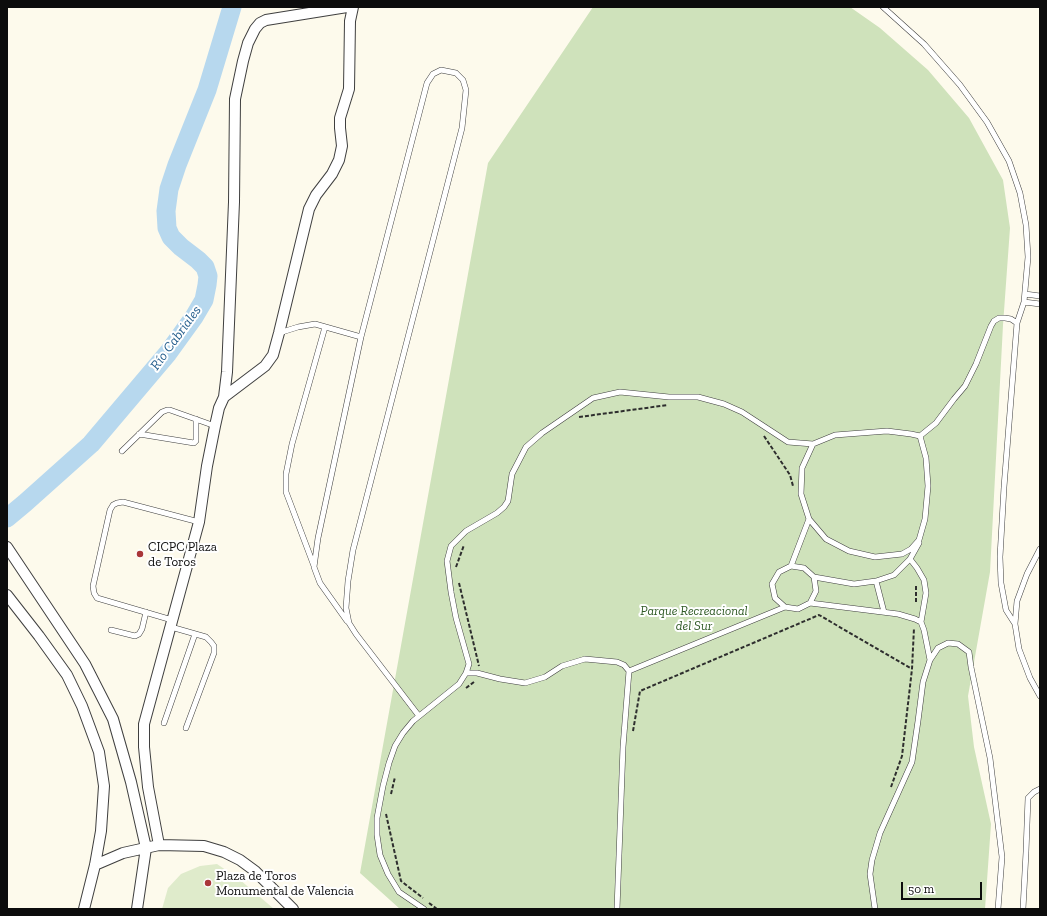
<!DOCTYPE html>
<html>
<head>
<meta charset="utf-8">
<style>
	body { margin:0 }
	#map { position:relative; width:1047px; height:916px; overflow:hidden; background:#fdfaec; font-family:"Zilla Slab",serif }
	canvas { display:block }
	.frame { position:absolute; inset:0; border:8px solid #0c0c0c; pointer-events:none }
	.scale { position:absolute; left:901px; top:882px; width:81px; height:18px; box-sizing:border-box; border:2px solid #0c0c0c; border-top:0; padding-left:5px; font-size:12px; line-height:14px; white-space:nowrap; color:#0c0c0c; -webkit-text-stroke:3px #fff; paint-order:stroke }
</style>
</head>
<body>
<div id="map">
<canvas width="1047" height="916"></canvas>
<div class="frame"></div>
<div class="scale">50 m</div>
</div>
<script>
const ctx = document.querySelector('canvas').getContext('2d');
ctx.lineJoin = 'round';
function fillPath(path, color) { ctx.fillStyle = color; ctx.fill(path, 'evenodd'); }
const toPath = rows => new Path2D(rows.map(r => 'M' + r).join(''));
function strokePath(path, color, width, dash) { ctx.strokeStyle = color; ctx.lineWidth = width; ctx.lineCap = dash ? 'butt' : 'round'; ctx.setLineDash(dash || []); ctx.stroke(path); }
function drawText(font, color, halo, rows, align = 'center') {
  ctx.font = font + ' "Zilla Slab",serif'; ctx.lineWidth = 4; ctx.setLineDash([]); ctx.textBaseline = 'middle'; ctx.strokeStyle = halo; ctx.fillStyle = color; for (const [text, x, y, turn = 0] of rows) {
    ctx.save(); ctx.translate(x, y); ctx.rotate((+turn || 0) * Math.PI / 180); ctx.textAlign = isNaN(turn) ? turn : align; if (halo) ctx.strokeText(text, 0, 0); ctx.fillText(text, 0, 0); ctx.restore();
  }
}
const green = toPath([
	[593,7,850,7,880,28,928,70,969,118,1003,180,1010,228,1003,325,990,572,968,696,974,747,991,824,985,909,400,909,360,873,488,163]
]);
const pitch = toPath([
	[217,864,239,879,274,909,162,909,168,888,181,874,200,866]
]);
const river = toPath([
	[7,518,25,503,91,444,168,353,194,317,204,300,207,285,208,276,205,267,198,260,181,247,171,237,167,228,166,211,169,189,177,165,207,90,232,7]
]);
const path = toPath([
	[579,417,668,405],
	[764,436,790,475,793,486],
	[456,567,464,545],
	[459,583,479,666],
	[916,602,916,586],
	[466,688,474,682,474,680],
	[633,731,640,691,819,615,912,669],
	[891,787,902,756,912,669,914,628],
	[391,794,395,777],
	[386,814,401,881,423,898],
	[429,903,437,909]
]);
const lane = toPath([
	[883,7,924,44,960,85,987,122,1009,161,1020,193,1026,225,1028,257,1024,302,1017,323,1004,487,1000,557,1001,583,1006,610,1015,624,1019,649,1030,678,1040,696],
	[1025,294,1040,296],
	[1024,302,1040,304],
	[279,333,298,327,315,324,361,337,427,83,433,74,441,70,456,73,463,80,466,90,462,128,353,550,348,581,346,608,349,623,356,634,419,716],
	[139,434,194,443,196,441,196,419],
	[813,444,802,468,801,494,809,519,826,539,849,551,875,557,902,554,911,549,919,540,925,519,928,486,926,458,920,436],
	[122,451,162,412,167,410,170,410,215,426],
	[910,559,917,568,924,580,926,593,921,622],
	[314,566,286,492,286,474,292,444,325,327],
	[791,566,804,568,814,577,816,591,810,603,798,609,785,607,775,598,772,584,779,572,791,566],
	[791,566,809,519],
	[814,577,854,584,876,581,894,575,910,559,919,543],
	[876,581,884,612],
	[810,603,898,614,915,619,921,622,924,630,930,660],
	[172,620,97,598,94,593,93,586,110,510,113,505,117,503,123,502,199,522],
	[347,621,320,583,314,567,318,538,361,337],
	[1015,624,1017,601,1027,574,1040,549],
	[171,627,206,637,211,642,214,646,214,653,186,728],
	[111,630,135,636,139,634,142,629,146,612],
	[629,671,785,607],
	[466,673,477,673,500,679,525,683,545,677,562,666,585,659,617,662,624,665,629,671,623,747,617,909],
	[164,723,195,634],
	[424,909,399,892,388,874,380,855,377,835,377,818,383,786,389,763,395,746,403,733,413,721,459,684,466,673,469,664,456,618,451,592,447,561,451,546,466,531,497,513,504,507,508,501,512,474,526,447,542,433,593,398,620,392,669,397,698,397,724,404,742,412,788,442,813,444,835,435,887,431,911,434,920,436,936,423,954,399,965,386,976,364,991,326,994,321,999,318,1005,318,1011,319,1017,323],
	[875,909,870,874,872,860,880,833,912,762,918,721,923,682,930,660,938,648,948,643,958,644,969,652,971,667,990,758,1002,857,998,909],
	[1023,909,1026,852,1028,798,1034,792,1040,789]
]);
const street = toPath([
	[224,397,265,366,273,355,279,333,309,209,316,195,332,174,339,160,342,146,340,128,340,118,349,89,350,21,353,7],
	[7,547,85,664,113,719,131,782,146,848,137,909],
	[7,595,39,636,67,675,82,706,99,752,104,786,101,831,95,865,84,909],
	[159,845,148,787,144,747,144,724,199,522,207,466,215,426,219,408,224,397,227,372,234,202,235,99,243,61,248,43,255,29,260,23,266,20,347,7],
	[95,865,123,853,159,845,204,846,224,852,240,860,255,871,293,909]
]);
const markers = [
	[140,554,4,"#a93639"],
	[208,883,4,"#a93639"]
];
const poiNames = [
	["CICPC Plaza",148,547],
	["de Toros",148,562],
	["Plaza de Toros",216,876],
	["Monumental de Valencia",216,891]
];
const parkNames = [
	["Parque Recreacional",694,611],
	["del Sur",694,626]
];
const waterNames = [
	["Río Cabriales",176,338,-54]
];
fillPath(green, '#cfe2bb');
fillPath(pitch, '#dfebcb');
strokePath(river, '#b7d8ee', 19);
strokePath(lane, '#3f3f3f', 6);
strokePath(street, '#3f3f3f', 12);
strokePath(path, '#2e2e2e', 2, [4, 2]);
strokePath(lane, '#fff', 5);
strokePath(street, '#fff', 10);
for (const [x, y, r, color] of markers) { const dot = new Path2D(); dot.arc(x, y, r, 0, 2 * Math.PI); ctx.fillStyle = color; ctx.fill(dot); strokePath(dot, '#fff', 1.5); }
drawText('13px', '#0c0c0c', '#fff', poiNames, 'left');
drawText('italic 13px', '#2f5a25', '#fff', parkNames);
drawText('italic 14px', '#255e8d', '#fff', waterNames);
</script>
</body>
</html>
